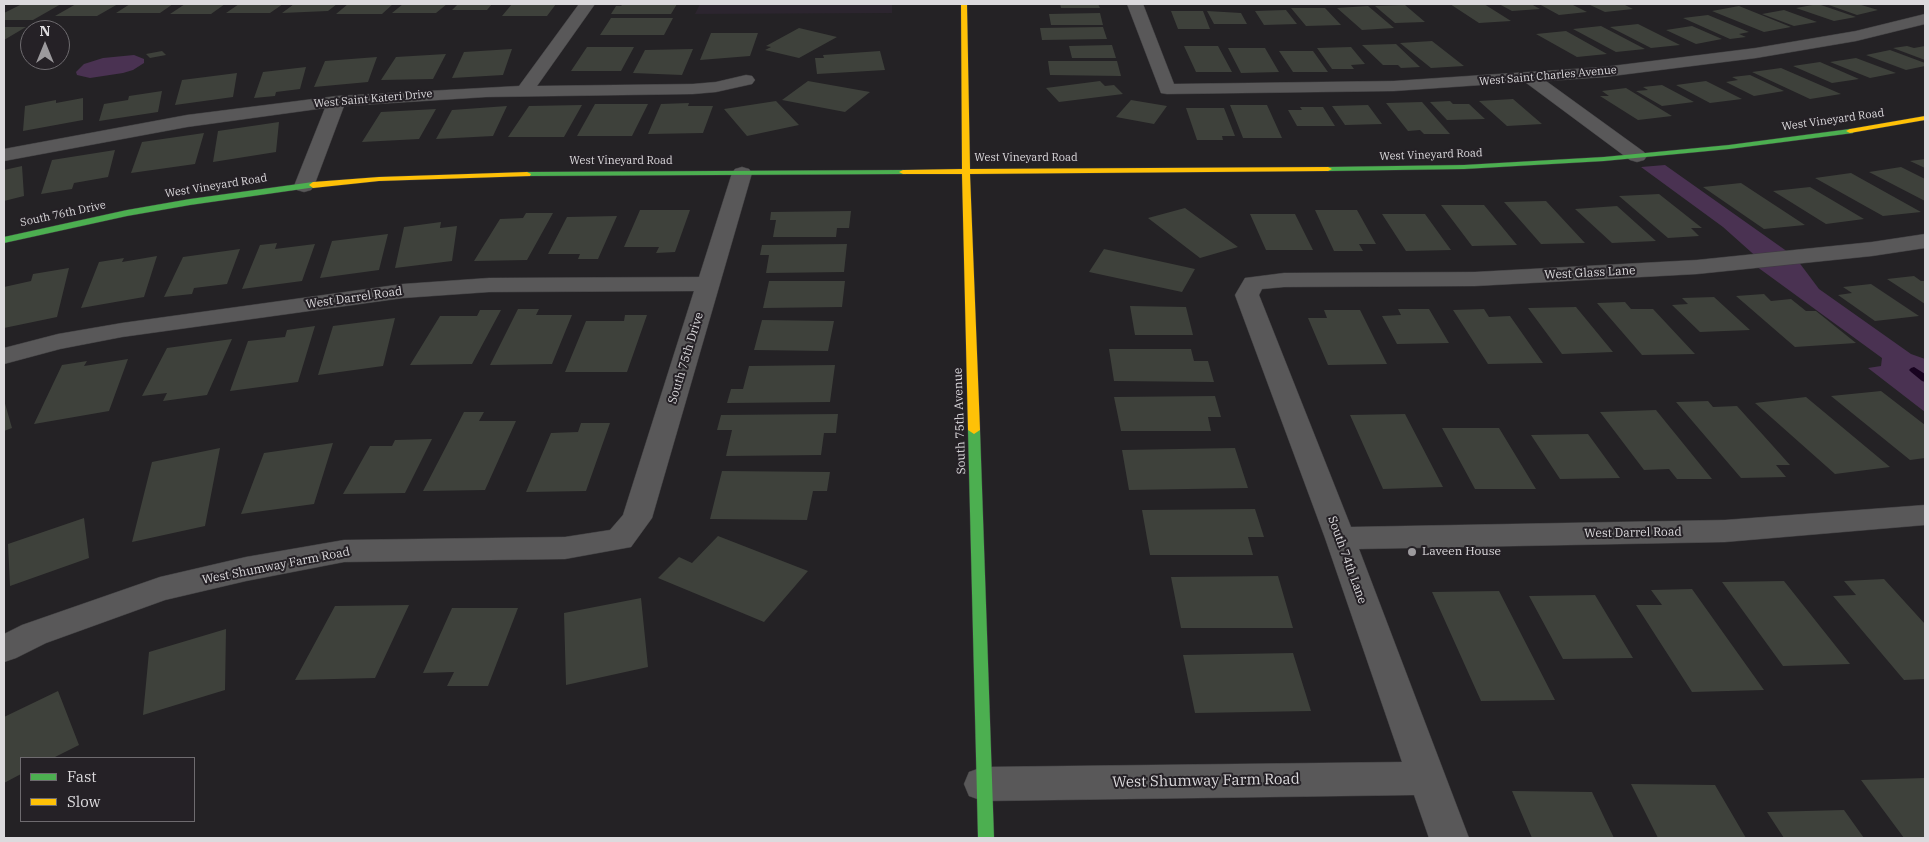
<!DOCTYPE html>
<html>
<head>
<meta charset="utf-8">
<style>
	body { margin:0 }
	#map { position:relative; width:1929px; height:842px; overflow:hidden; background:#242225; font-family:"IBM Plex Serif",serif }
	canvas { display:block }
	.frame { position:absolute; inset:0; border:5px solid #dcdadd; pointer-events:none }
	.legend { position:absolute; left:20px; top:757px; width:175px; height:65px; box-sizing:border-box; background:#252126; border:1px solid #6e6b6f; margin:0; padding:6px 9px; list-style:none; font-size:15px; color:#dcdadd }
	.legend li { display:flex; align-items:center; gap:10px; height:25px }
	.legend b { width:25px; border:1px solid #6e6b6f }
	.north { position:absolute; left:20px; top:20px; width:50px; height:50px; box-sizing:border-box; background:#252126; border:1px solid #6e6b6f; border-radius:50%; rotate:0deg; font-size:14px; font-weight:700; line-height:20px; text-align:center; color:#dcdadd }
	.north::after { content:''; display:block; margin:auto; width:18px; height:22px; background:#9c9a9d; clip-path:polygon(50% 0,100% 100%,50% 72%,0 100%) }
</style>
</head>
<body>
<div id="map">
<canvas width="1929" height="842"></canvas>
<div class="frame"></div>
<ul class="legend">
<li><b style="height:6px;background:#4caf50"></b>Fast</li>
<li><b style="height:6px;background:#ffc107"></b>Slow</li>
</ul>
<div class="north">N</div>
</div>
<script>
const ctx = document.querySelector('canvas').getContext('2d');
ctx.lineJoin = 'round';
function fillPath(path, color) { ctx.fillStyle = color; ctx.fill(path, 'evenodd'); }
const toPath = rows => new Path2D(rows.map(r => 'M' + r).join(''));
function strokePath(path, color, width, dash) { ctx.strokeStyle = color; ctx.lineWidth = width; ctx.lineCap = dash ? 'butt' : 'round'; ctx.setLineDash(dash || []); ctx.stroke(path); }
function drawText(font, color, halo, rows, align = 'center') {
  ctx.font = font + ' "IBM Plex Serif",serif'; ctx.lineWidth = 4; ctx.setLineDash([]); ctx.textBaseline = 'middle'; ctx.strokeStyle = halo; ctx.fillStyle = color; for (const [text, x, y, turn = 0] of rows) {
    ctx.save(); ctx.translate(x, y); ctx.rotate((+turn || 0) * Math.PI / 180); ctx.textAlign = isNaN(turn) ? turn : align; if (halo) ctx.strokeText(text, 0, 0); ctx.fillText(text, 0, 0); ctx.restore();
  }
}
const built = toPath([
	[700,4,892,4,892,13,695,14]
]);
const green = toPath([
	[134,55,144,59,144,63,133,70,123,73,90,78,77,75,76,72,84,64,103,58],
	[1665,165,1795,257,1819,289,1911,354,1925,359,1925,412,1868,368,1881,366,1882,358,1749,261,1760,260,1723,227,1641,167]
]);
const stream = toPath([
	[1914,367,1925,374,1925,382,1922,381,1911,372,1909,370,1911,368,1914,367]
]);
const building = toPath([
	[22,4,61,4,33,20,4,20,4,13],
	[76,4,118,4,97,16,55,16],
	[130,4,173,4,160,13,116,13],
	[185,4,225,4,211,14,170,14],
	[239,4,283,4,270,13,226,13],
	[294,4,337,4,328,11,282,13],
	[348,4,393,4,382,14,336,14],
	[403,4,447,4,436,13,392,13],
	[458,4,492,4,487,10,452,10],
	[512,4,556,4,547,16,502,16],
	[623,4,677,4,671,14,611,14,616,6,621,6],
	[1060,4,1098,4,1100,8,1061,8],
	[1450,4,1484,4,1511,21,1479,23],
	[1499,4,1531,4,1540,9,1512,11],
	[1539,4,1571,4,1587,12,1559,15],
	[1588,4,1623,4,1633,9,1605,12],
	[1818,4,1856,17,1834,21,1796,8],
	[1826,4,1858,4,1878,10,1857,15],
	[1405,5,1425,22,1395,23,1375,6],
	[1368,6,1394,28,1362,30,1337,8],
	[1739,6,1791,27,1764,32,1712,11],
	[1291,8,1325,8,1341,25,1306,26],
	[1286,10,1297,24,1264,25,1255,11],
	[1784,10,1817,22,1794,26,1762,14],
	[1171,11,1203,11,1210,29,1178,29],
	[1207,11,1241,13,1247,24,1214,24],
	[1100,13,1103,25,1051,25,1049,14],
	[1708,15,1749,32,1739,34,1746,37,1730,39,1683,18],
	[611,18,673,18,664,35,600,35],
	[1638,24,1680,45,1651,48,1610,27],
	[1601,26,1645,49,1616,52,1573,29],
	[1692,26,1722,39,1696,44,1666,30],
	[4,27,26,27,4,40],
	[1103,27,1107,39,1042,40,1040,28],
	[799,28,837,37,799,58,765,50,771,47,766,46],
	[1566,31,1607,54,1577,57,1536,34],
	[711,33,758,33,750,56,700,60],
	[1432,41,1464,66,1431,68,1400,43],
	[1396,44,1420,67,1401,68,1398,65,1383,65,1362,45],
	[1112,45,1116,58,1072,58,1069,46],
	[1184,46,1218,46,1232,72,1196,72],
	[1907,46,1914,48,1925,46,1925,60,1893,48],
	[587,47,634,47,621,71,571,71],
	[1351,47,1365,64,1351,65,1354,69,1332,69,1317,48],
	[1228,48,1265,48,1279,72,1241,73],
	[512,49,503,75,452,78,464,52],
	[693,49,682,75,633,73,645,50],
	[1890,50,1925,63,1925,66,1906,70,1866,55],
	[162,51,166,55,150,58,146,54],
	[880,51,885,70,817,74,815,58,824,58,823,55],
	[1279,51,1313,51,1328,72,1293,72],
	[446,54,433,79,381,80,396,57],
	[377,57,368,82,314,87,325,61],
	[1856,58,1896,73,1870,78,1830,62],
	[1048,61,1117,61,1121,76,1050,75],
	[1820,62,1859,79,1832,83,1793,66],
	[306,67,300,89,276,92,275,96,254,98,263,72],
	[1781,68,1841,94,1810,99,1752,72],
	[237,73,233,97,175,105,182,80],
	[1750,75,1784,91,1754,96,1726,82,1738,80,1732,77],
	[808,81,870,92,845,112,782,100],
	[1100,81,1105,86,1114,85,1123,94,1059,102,1046,88],
	[1706,81,1742,99,1710,103,1676,85],
	[1662,85,1694,102,1662,106,1636,91,1648,90,1643,87],
	[1626,88,1672,116,1638,120,1600,96,1609,96,1602,91],
	[162,91,158,112,99,121,104,104,128,100,129,96],
	[83,98,83,120,23,131,25,106,56,100,56,103],
	[1513,99,1542,124,1507,126,1479,101],
	[1131,100,1167,106,1154,124,1116,117],
	[776,101,799,125,747,136,724,109],
	[1450,101,1453,104,1469,104,1485,119,1447,120,1430,102],
	[1422,102,1450,134,1424,134,1420,130,1408,131,1386,103],
	[689,103,688,106,713,106,703,133,648,134,661,104],
	[595,104,648,104,632,136,577,136],
	[582,105,564,137,508,137,529,106],
	[1230,105,1267,105,1282,138,1243,138],
	[1368,105,1382,124,1345,125,1332,106],
	[507,106,493,136,436,139,452,110],
	[1300,107,1323,107,1335,126,1297,126,1288,110,1302,110],
	[1186,108,1224,108,1235,136,1222,136,1223,140,1197,140],
	[436,109,419,139,362,142,381,112],
	[279,122,276,152,213,162,218,131],
	[204,133,195,164,131,173,142,142],
	[115,150,108,177,74,183,72,189,41,194,52,160],
	[1925,159,1925,168,1910,161],
	[22,166,24,196,4,201,4,170],
	[1901,167,1925,179,1925,201,1869,172],
	[1851,173,1921,212,1883,216,1815,178],
	[1741,183,1805,225,1764,229,1703,187],
	[1810,187,1864,219,1826,224,1773,191],
	[1659,194,1702,228,1691,228,1699,236,1668,238,1619,196],
	[1546,201,1585,243,1541,244,1504,202],
	[1441,205,1484,205,1517,245,1472,246],
	[1617,206,1656,241,1612,243,1575,209],
	[1185,208,1238,247,1200,258,1148,218],
	[640,210,690,210,675,252,656,253,659,247,624,247],
	[1315,210,1357,210,1376,244,1359,244,1363,251,1334,251],
	[851,211,849,228,837,228,836,237,773,237,776,220,770,220,771,212],
	[526,213,553,213,527,260,474,261,500,219,523,218],
	[1250,214,1295,214,1313,250,1266,250],
	[1382,214,1425,214,1451,250,1406,251],
	[617,216,598,259,578,259,580,254,548,254,567,217],
	[441,222,440,228,457,226,452,261,395,268,404,227],
	[388,234,379,270,320,278,332,241],
	[277,243,275,249,315,244,302,281,242,289,260,245],
	[847,244,844,272,766,273,769,255,760,255,762,245],
	[240,249,227,284,194,288,192,294,164,297,183,257],
	[1104,249,1195,269,1182,292,1089,272],
	[157,256,144,297,81,308,99,262,124,258,122,262],
	[69,268,57,317,4,328,4,287,31,281,33,274],
	[1914,276,1921,281,1925,281,1925,304,1887,279],
	[769,281,845,281,842,307,763,308],
	[1871,284,1919,316,1875,321,1838,295,1852,293,1843,287],
	[1764,294,1771,301,1791,299,1806,311,1816,311,1856,343,1795,347,1736,296],
	[1714,297,1750,330,1700,332,1672,305,1688,304,1682,298],
	[1625,302,1631,309,1653,309,1695,354,1642,355,1597,303],
	[1130,306,1186,307,1193,335,1135,335],
	[1576,307,1613,352,1562,354,1528,308],
	[518,309,539,309,536,315,572,315,552,364,490,365],
	[1398,309,1429,309,1449,343,1397,344,1382,316,1401,315],
	[1484,309,1489,317,1510,316,1543,363,1488,364,1453,310],
	[480,310,501,310,472,364,410,365,440,316,477,316],
	[1324,310,1360,310,1387,364,1328,365,1308,318,1327,318],
	[625,315,647,315,627,372,565,372,586,321,624,321],
	[395,318,383,366,318,375,333,326],
	[762,320,834,321,828,351,754,350],
	[315,326,298,382,230,391,248,341,285,337,287,330],
	[232,339,207,395,163,401,167,393,142,396,167,348],
	[1109,349,1191,349,1194,361,1208,361,1214,382,1114,381],
	[128,359,109,411,34,424,62,365,87,361,84,366],
	[835,365,830,402,727,403,731,389,743,389,749,366],
	[1881,391,1925,425,1925,458,1910,460,1831,396],
	[1215,396,1221,417,1208,417,1211,431,1121,431,1114,397],
	[1806,397,1890,467,1835,474,1755,403],
	[4,400,12,428,4,431],
	[1708,401,1713,407,1737,406,1790,465,1776,465,1786,477,1741,478,1676,402],
	[1656,410,1712,479,1677,479,1669,469,1644,470,1600,412],
	[464,412,484,412,479,421,516,421,485,490,423,491],
	[838,414,836,433,824,433,821,455,726,456,732,430,717,430,721,415],
	[1405,414,1443,487,1383,489,1350,415],
	[581,423,610,423,586,491,526,492,551,433,578,432],
	[1442,428,1499,428,1536,489,1475,489],
	[1588,434,1620,478,1560,479,1531,435],
	[432,439,405,493,343,494,370,446,392,446,395,440],
	[333,443,314,504,241,514,264,453],
	[220,448,205,526,132,542,152,462],
	[1235,448,1248,488,1129,490,1122,450],
	[722,471,830,472,827,491,813,491,807,520,710,519],
	[1255,509,1264,537,1248,537,1253,555,1150,555,1142,510],
	[84,518,89,558,10,586,8,544],
	[718,536,808,571,764,622,658,578,679,557,692,563],
	[1278,576,1293,628,1181,628,1171,577],
	[1884,579,1925,624,1925,679,1904,680,1833,596,1856,595,1844,581],
	[1784,581,1850,664,1783,666,1722,582],
	[1692,589,1764,690,1692,692,1636,605,1662,605,1651,590],
	[1499,591,1555,700,1481,701,1432,592],
	[1595,595,1633,658,1563,659,1529,596],
	[641,598,648,667,566,685,564,613],
	[409,605,375,678,295,680,335,606],
	[452,608,518,608,488,686,447,686,454,672,423,673],
	[226,629,225,690,143,715,149,652],
	[1293,653,1311,711,1195,713,1183,655],
	[58,691,79,745,53,758,21,758,21,774,4,783,4,717],
	[1925,778,1925,838,1904,838,1861,780],
	[1631,784,1715,785,1746,838,1658,838],
	[1512,791,1592,792,1614,838,1532,838],
	[1844,810,1864,838,1784,838,1767,812]
]);
const street = toPath([
	[579,4,595,4,537,86,693,84,716,82,746,75,752,76,755,80,752,84,716,92,693,94,486,97,344,106,314,186,311,190,304,192,297,190,294,186,325,108,187,127,4,161,4,149,187,115,337,96,519,86,579,4],
	[1127,4,1143,4,1174,84,1394,81,1604,67,1756,48,1856,31,1925,14,1925,24,1856,41,1756,58,1604,77,1546,81,1644,152,1647,156,1644,160,1637,162,1630,160,1525,82,1394,91,1167,94,1161,93,1127,4],
	[742,167,749,169,752,173,652,518,631,547,565,559,344,562,246,581,165,600,46,643,16,658,4,662,4,634,22,625,160,577,246,557,344,540,565,537,610,530,623,515,694,291,489,292,403,298,122,337,60,349,4,364,4,348,58,334,122,323,403,284,489,278,699,277,732,173,735,169,742,167],
	[1925,234,1925,248,1872,256,1697,274,1475,286,1284,287,1262,289,1259,295,1351,527,1725,520,1925,505,1925,525,1725,542,1359,549,1469,838,1429,838,1414,795,983,801,969,796,964,784,969,772,983,767,1402,762,1325,538,1235,295,1245,278,1284,273,1475,272,1697,260,1872,242,1925,234]
]);
const fast = toPath([
	[1850,129,1854,131,1853,133,1729,149,1604,161,1464,169,1328,171,1324,169,1328,167,1464,165,1604,157,1729,145,1850,129],
	[903,170,907,172,906,174,527,176,523,174,527,172,903,170],
	[313,182,317,185,316,187,190,205,127,216,4,243,4,237,127,210,190,199,313,182],
	[974,426,980,430,994,838,978,838,968,430,974,426]
]);
const slow = toPath([
	[961,4,967,4,970,169,1328,167,1332,169,1328,171,970,174,980,430,974,434,968,430,962,174,903,174,899,172,903,170,962,169,961,4],
	[1925,116,1925,120,1850,133,1846,131,1850,129,1925,116],
	[527,172,531,174,530,176,379,181,313,188,309,185,313,182,379,177,527,172]
]);
const markers = [
	[1412,552,5,"#9c9a9d"]
];
const farStreetnames = [
	["West Saint Charles Avenue",1548,76,-5],
	["West Saint Kateri Drive",373,99,-5],
	["West Vineyard Road",1833,120,-8],
	["West Vineyard Road",1431,155,-2],
	["West Vineyard Road",1026,158],
	["West Vineyard Road",621,161],
	["West Vineyard Road",216,186,-9],
	["South 76th Drive",63,214,-12]
];
const streetNames = [
	["West Glass Lane",1590,273,-3],
	["West Darrel Road",354,298,-8],
	["South 75th Drive",686,358,-73],
	["South 75th Avenue",960,421,-92],
	["West Darrel Road",1633,533,-1],
	["South 74th Lane",1347,560,70],
	["West Shumway Farm Road",276,566,-11]
];
const poiNames = [
	["Laveen House",1422,552]
];
const nearStreetnames = [
	["West Shumway Farm Road",1206,781,-1]
];
fillPath(built, '#2c252f');
fillPath(green, '#4a3252');
fillPath(stream, '#180320');
fillPath(building, '#3e413b');
strokePath(street, '#3e3d3f', 1);
strokePath(fast, '#3e3d3f', 1);
strokePath(slow, '#3e3d3f', 1);
fillPath(street, '#595859');
fillPath(fast, '#4caf50');
fillPath(slow, '#ffc107');
for (const [x, y, r, color] of markers) { const dot = new Path2D(); dot.arc(x, y, r, 0, 2 * Math.PI); ctx.fillStyle = color; ctx.fill(dot); strokePath(dot, '#252126', 2); }
drawText('11px', '#dcdadd', '#252126', farStreetnames);
drawText('12px', '#dcdadd', '#252126', streetNames);
drawText('12px', '#dcdadd', '#252126', poiNames, 'left');
drawText('15px', '#dcdadd', '#252126', nearStreetnames);
</script>
</body>
</html>
